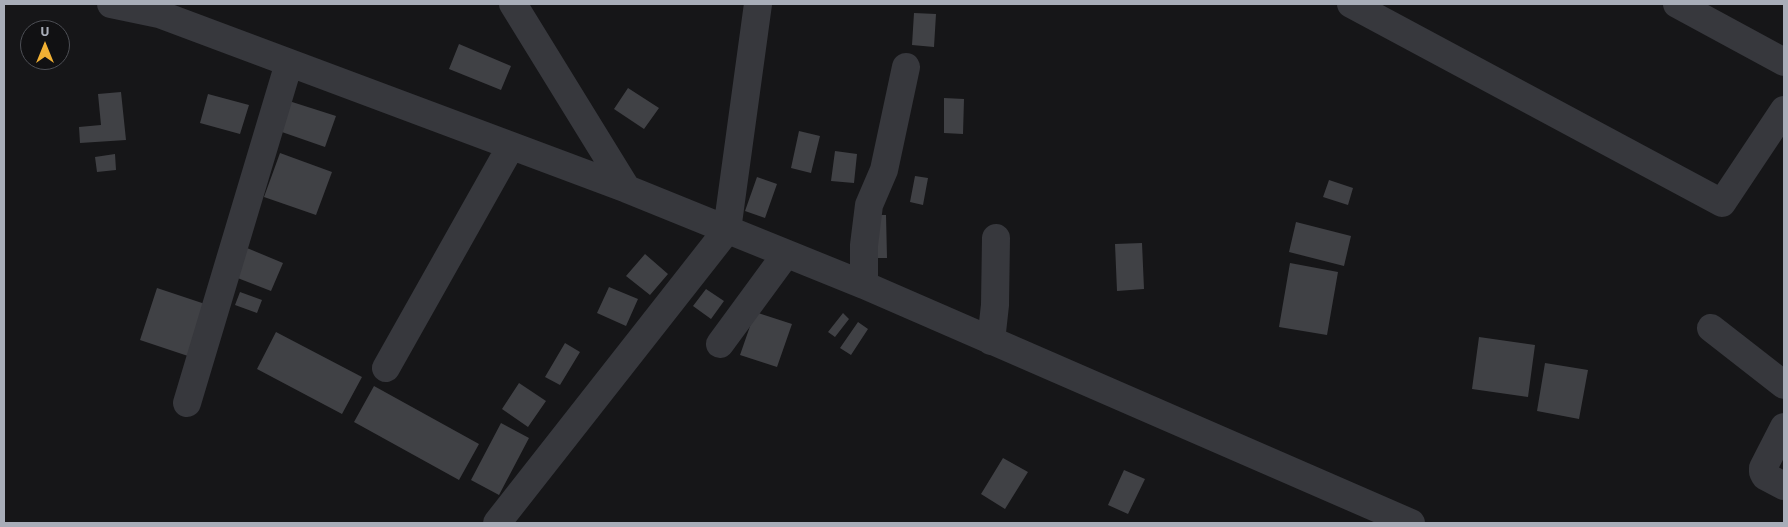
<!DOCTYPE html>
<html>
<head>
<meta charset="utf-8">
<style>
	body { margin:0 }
	#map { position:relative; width:1788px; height:527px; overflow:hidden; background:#161618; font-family:Barlow,sans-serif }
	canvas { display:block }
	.frame { position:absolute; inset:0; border:5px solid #a8adb8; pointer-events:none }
	.north { position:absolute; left:20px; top:20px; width:50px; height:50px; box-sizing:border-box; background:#111113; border:1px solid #4d4f55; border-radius:50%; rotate:0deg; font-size:14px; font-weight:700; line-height:20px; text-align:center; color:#a8adb8 }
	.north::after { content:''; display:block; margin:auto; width:18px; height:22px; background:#f2b134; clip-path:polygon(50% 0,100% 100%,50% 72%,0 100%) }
</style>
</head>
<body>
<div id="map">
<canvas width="1788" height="527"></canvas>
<div class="frame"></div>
<div class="north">U</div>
</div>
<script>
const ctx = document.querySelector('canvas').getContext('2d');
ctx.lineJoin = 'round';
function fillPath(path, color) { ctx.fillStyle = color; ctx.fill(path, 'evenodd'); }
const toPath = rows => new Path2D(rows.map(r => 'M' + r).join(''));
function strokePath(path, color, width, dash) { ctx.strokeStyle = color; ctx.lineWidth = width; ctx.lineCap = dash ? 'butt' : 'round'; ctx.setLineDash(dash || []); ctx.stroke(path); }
const building = toPath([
	[914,13,936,14,934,47,912,45],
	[459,44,511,66,501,90,449,69],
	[628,88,659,108,644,129,614,109],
	[121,92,126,140,80,143,79,127,101,125,98,94],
	[208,94,249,105,240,134,200,123],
	[944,98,964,99,963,134,944,133],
	[289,101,336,116,325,147,279,131],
	[799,131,820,136,811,173,791,168],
	[835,151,857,154,854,183,831,181],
	[280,153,332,172,316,215,264,197],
	[115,154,116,170,97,172,95,157],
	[915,176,928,178,923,205,910,202],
	[757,177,777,184,765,218,745,211],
	[1329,180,1353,188,1348,205,1323,197],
	[873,215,886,215,887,258,874,258],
	[1296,222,1351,236,1344,266,1289,252],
	[1142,243,1144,289,1117,291,1115,244],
	[247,248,283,263,271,291,235,277],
	[645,254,668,274,650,295,626,276],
	[1290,263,1338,272,1327,335,1279,327],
	[609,287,638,299,626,326,597,313],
	[157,288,205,304,188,356,140,340],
	[706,289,724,301,711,319,693,306],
	[240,292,262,300,257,313,235,305],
	[755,312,792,324,777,367,740,355],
	[843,313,849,319,835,337,828,332],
	[858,322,868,329,851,355,840,348],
	[276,332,362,377,342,414,257,369],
	[1479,337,1535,345,1528,397,1472,389],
	[565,343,580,352,560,385,545,377],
	[1545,363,1588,370,1579,419,1537,411],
	[519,383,546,401,528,427,502,409],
	[374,386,479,444,459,480,354,422],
	[501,423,529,438,499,495,471,480],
	[1003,458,1028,472,1005,509,981,494],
	[1124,470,1145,479,1128,514,1108,505]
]);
const minor = toPath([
	[111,4,159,14,627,189,864,285,1411,523],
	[513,4,627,189],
	[1351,4,1722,203,1784,110],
	[1677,4,1784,62],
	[864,285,864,245,869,205,884,170,906,67],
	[1711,328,1784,385],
	[991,341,995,305,996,238],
	[720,344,786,254],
	[386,368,511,146],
	[187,403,289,63],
	[1784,427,1763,468,1763,472,1765,476,1784,486],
	[497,523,727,230,758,4]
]);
fillPath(building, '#404145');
strokePath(minor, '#37383d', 28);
</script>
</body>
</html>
